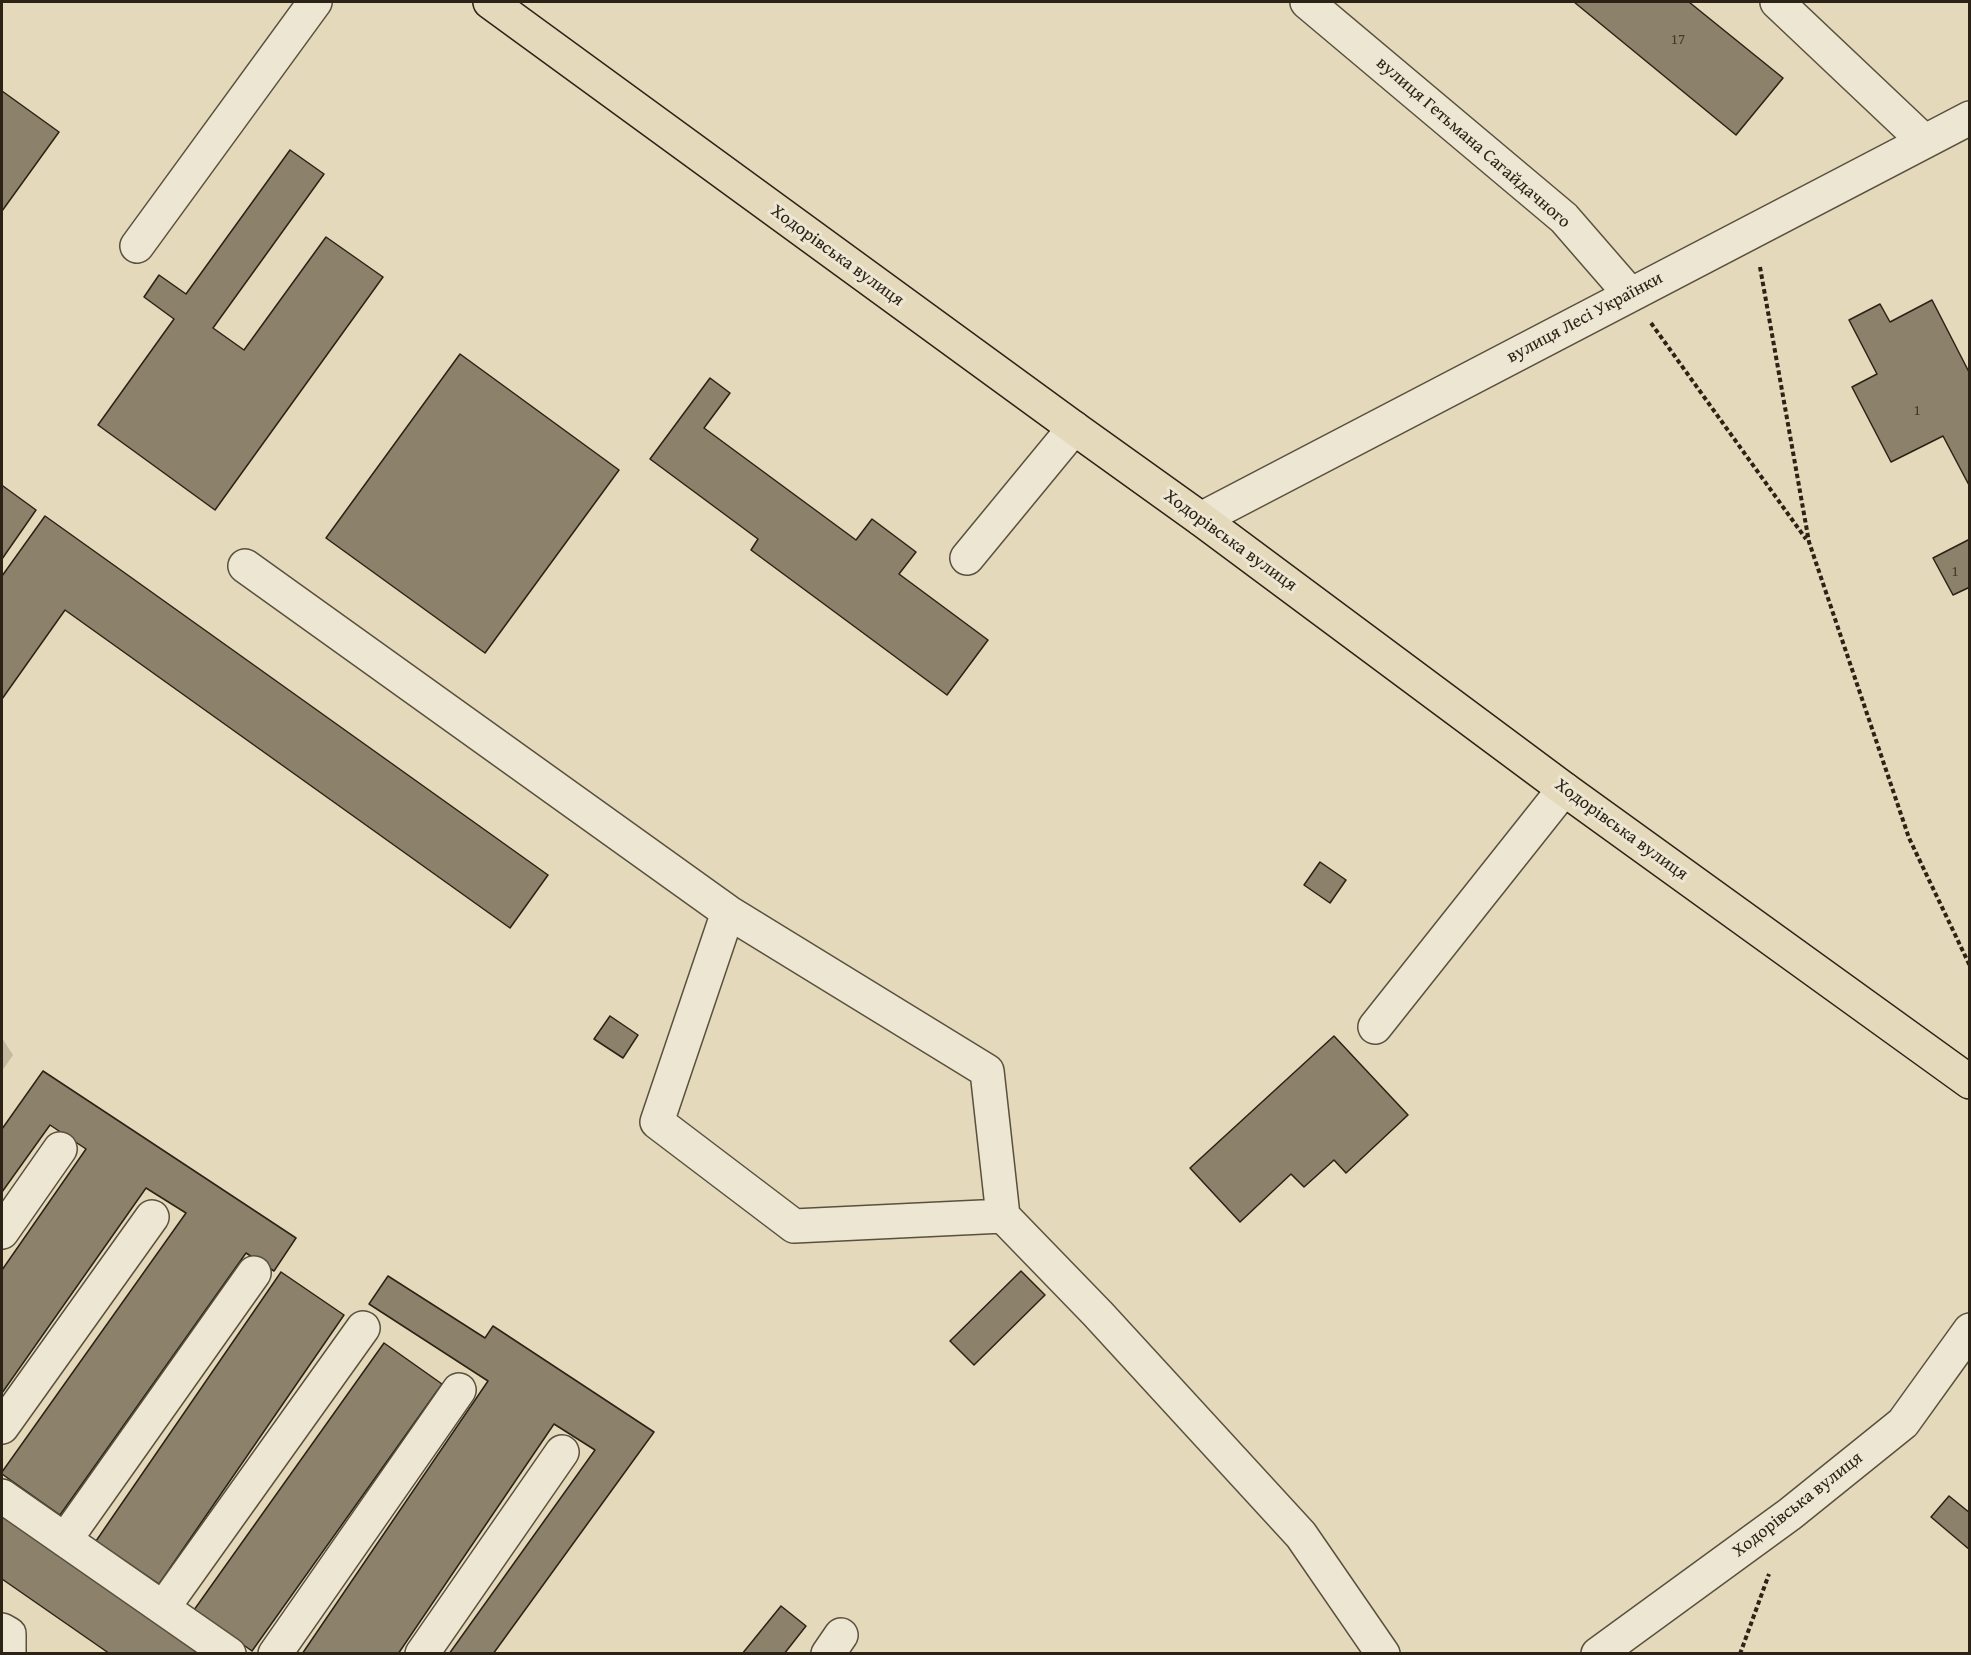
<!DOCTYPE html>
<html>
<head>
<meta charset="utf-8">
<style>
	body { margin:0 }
	#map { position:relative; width:1971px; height:1655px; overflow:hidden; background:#e4d9bb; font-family:"Gentium Book Plus",serif }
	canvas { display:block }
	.frame { position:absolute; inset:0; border:3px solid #2c2215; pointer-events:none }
</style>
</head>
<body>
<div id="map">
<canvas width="1971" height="1655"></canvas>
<div class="frame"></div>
</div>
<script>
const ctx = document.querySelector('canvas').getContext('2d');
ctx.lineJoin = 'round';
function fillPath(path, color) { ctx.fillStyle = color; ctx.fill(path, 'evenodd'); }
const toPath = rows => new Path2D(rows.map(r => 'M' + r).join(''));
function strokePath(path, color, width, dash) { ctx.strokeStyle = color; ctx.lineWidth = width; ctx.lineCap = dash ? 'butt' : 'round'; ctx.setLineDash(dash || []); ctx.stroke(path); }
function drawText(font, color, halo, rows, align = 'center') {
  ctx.font = font + ' "Gentium Book Plus",serif'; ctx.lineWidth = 6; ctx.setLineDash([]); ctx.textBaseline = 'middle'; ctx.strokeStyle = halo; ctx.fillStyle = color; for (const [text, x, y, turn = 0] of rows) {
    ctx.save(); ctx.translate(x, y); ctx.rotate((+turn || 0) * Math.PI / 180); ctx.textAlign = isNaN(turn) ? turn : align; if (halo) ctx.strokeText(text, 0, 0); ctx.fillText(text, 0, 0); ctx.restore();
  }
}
const green = toPath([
	[2,1038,13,1055,2,1071]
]);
const building = toPath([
	[1574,2,1689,2,1783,78,1736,135,1574,2],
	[2,91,59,132,2,211,2,91],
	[290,150,324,174,213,328,244,350,326,237,383,277,215,510,98,425,174,319,144,297,159,275,186,294,290,150],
	[1932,300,1970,374,1970,487,1943,436,1891,462,1852,387,1877,374,1849,320,1880,304,1890,322,1932,300],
	[460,354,619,470,485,653,326,538,460,354],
	[710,378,730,393,704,428,856,540,872,519,916,552,899,574,988,640,947,695,751,550,758,539,650,459,710,378],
	[3,486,36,510,2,559,2,487,3,486],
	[45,516,548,875,510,928,65,610,2,699,2,576,45,516],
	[1970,539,1970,587,1953,595,1933,558,1970,539],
	[1320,862,1346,880,1330,903,1304,885,1320,862],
	[610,1016,638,1035,623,1058,594,1039,610,1016],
	[1334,1036,1408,1115,1346,1173,1334,1160,1304,1187,1291,1174,1240,1222,1190,1168,1334,1036],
	[43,1071,296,1238,274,1271,246,1253,60,1515,2,1474,2,1472,186,1213,146,1188,2,1393,2,1270,86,1149,50,1125,2,1192,2,1129,43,1071],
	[1021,1271,1045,1295,974,1365,950,1341,1021,1271],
	[281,1272,344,1315,159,1584,96,1541,281,1272],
	[388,1276,485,1338,493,1326,654,1432,493,1654,449,1654,595,1450,554,1424,398,1654,302,1654,488,1381,369,1304,388,1276],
	[384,1343,442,1384,252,1651,194,1610,384,1343],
	[1949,1496,1970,1513,1970,1550,1931,1517,1949,1496],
	[2,1516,202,1654,110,1654,2,1579,2,1516],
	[781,1606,806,1626,784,1654,742,1654,781,1606]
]);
const path = toPath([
	[1760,267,1809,542,1909,838,1970,966],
	[1651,323,1806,539],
	[1740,1654,1769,1574]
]);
const minor = toPath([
	[1307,2,1564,218,1630,294],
	[1777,2,1924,141],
	[137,246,315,2],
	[1201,519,1970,118],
	[967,558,1074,428],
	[245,566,728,912,987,1071,1003,1216,1098,1314,1301,1535,1383,1654],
	[728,912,657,1122,794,1226,1003,1216],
	[1375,1027,1564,789],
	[2,1232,60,1149],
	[2,1427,152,1217],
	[2,1496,229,1654],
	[65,1540,254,1273],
	[163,1608,363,1328],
	[2,1630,9,1634,9,1654],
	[275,1654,459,1390],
	[422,1654,562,1452],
	[828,1654,841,1635],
	[1598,1654,1790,1514,1903,1423,1970,1330]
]);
const major = toPath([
	[490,2,1074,428,1201,519,1564,789,1970,1082]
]);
const numberNames = [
	["17",1678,40],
	["1",1917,411],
	["1",1955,572]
];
const streetNames = [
	["вулиця Гетьмана Сагайдачного",1473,143,41],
	["Ходорівська вулиця",837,256,36],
	["вулиця Лесі Українки",1585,318,-28],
	["Ходорівська вулиця",1230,541,36],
	["Ходорівська вулиця",1621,830,36],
	["Ходорівська вулиця",1798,1505,-38]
];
fillPath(green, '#c5ba9f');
fillPath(building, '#8c816b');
strokePath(building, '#2c2215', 1.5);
strokePath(minor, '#5a503e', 36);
strokePath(major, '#2c2215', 36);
strokePath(path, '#2c2215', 4, [4.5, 3]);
strokePath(minor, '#ede6d3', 33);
strokePath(major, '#e4d9bb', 33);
drawText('15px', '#443a2a', null, numberNames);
drawText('18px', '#2c2215', '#ede6d3', streetNames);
</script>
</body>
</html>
